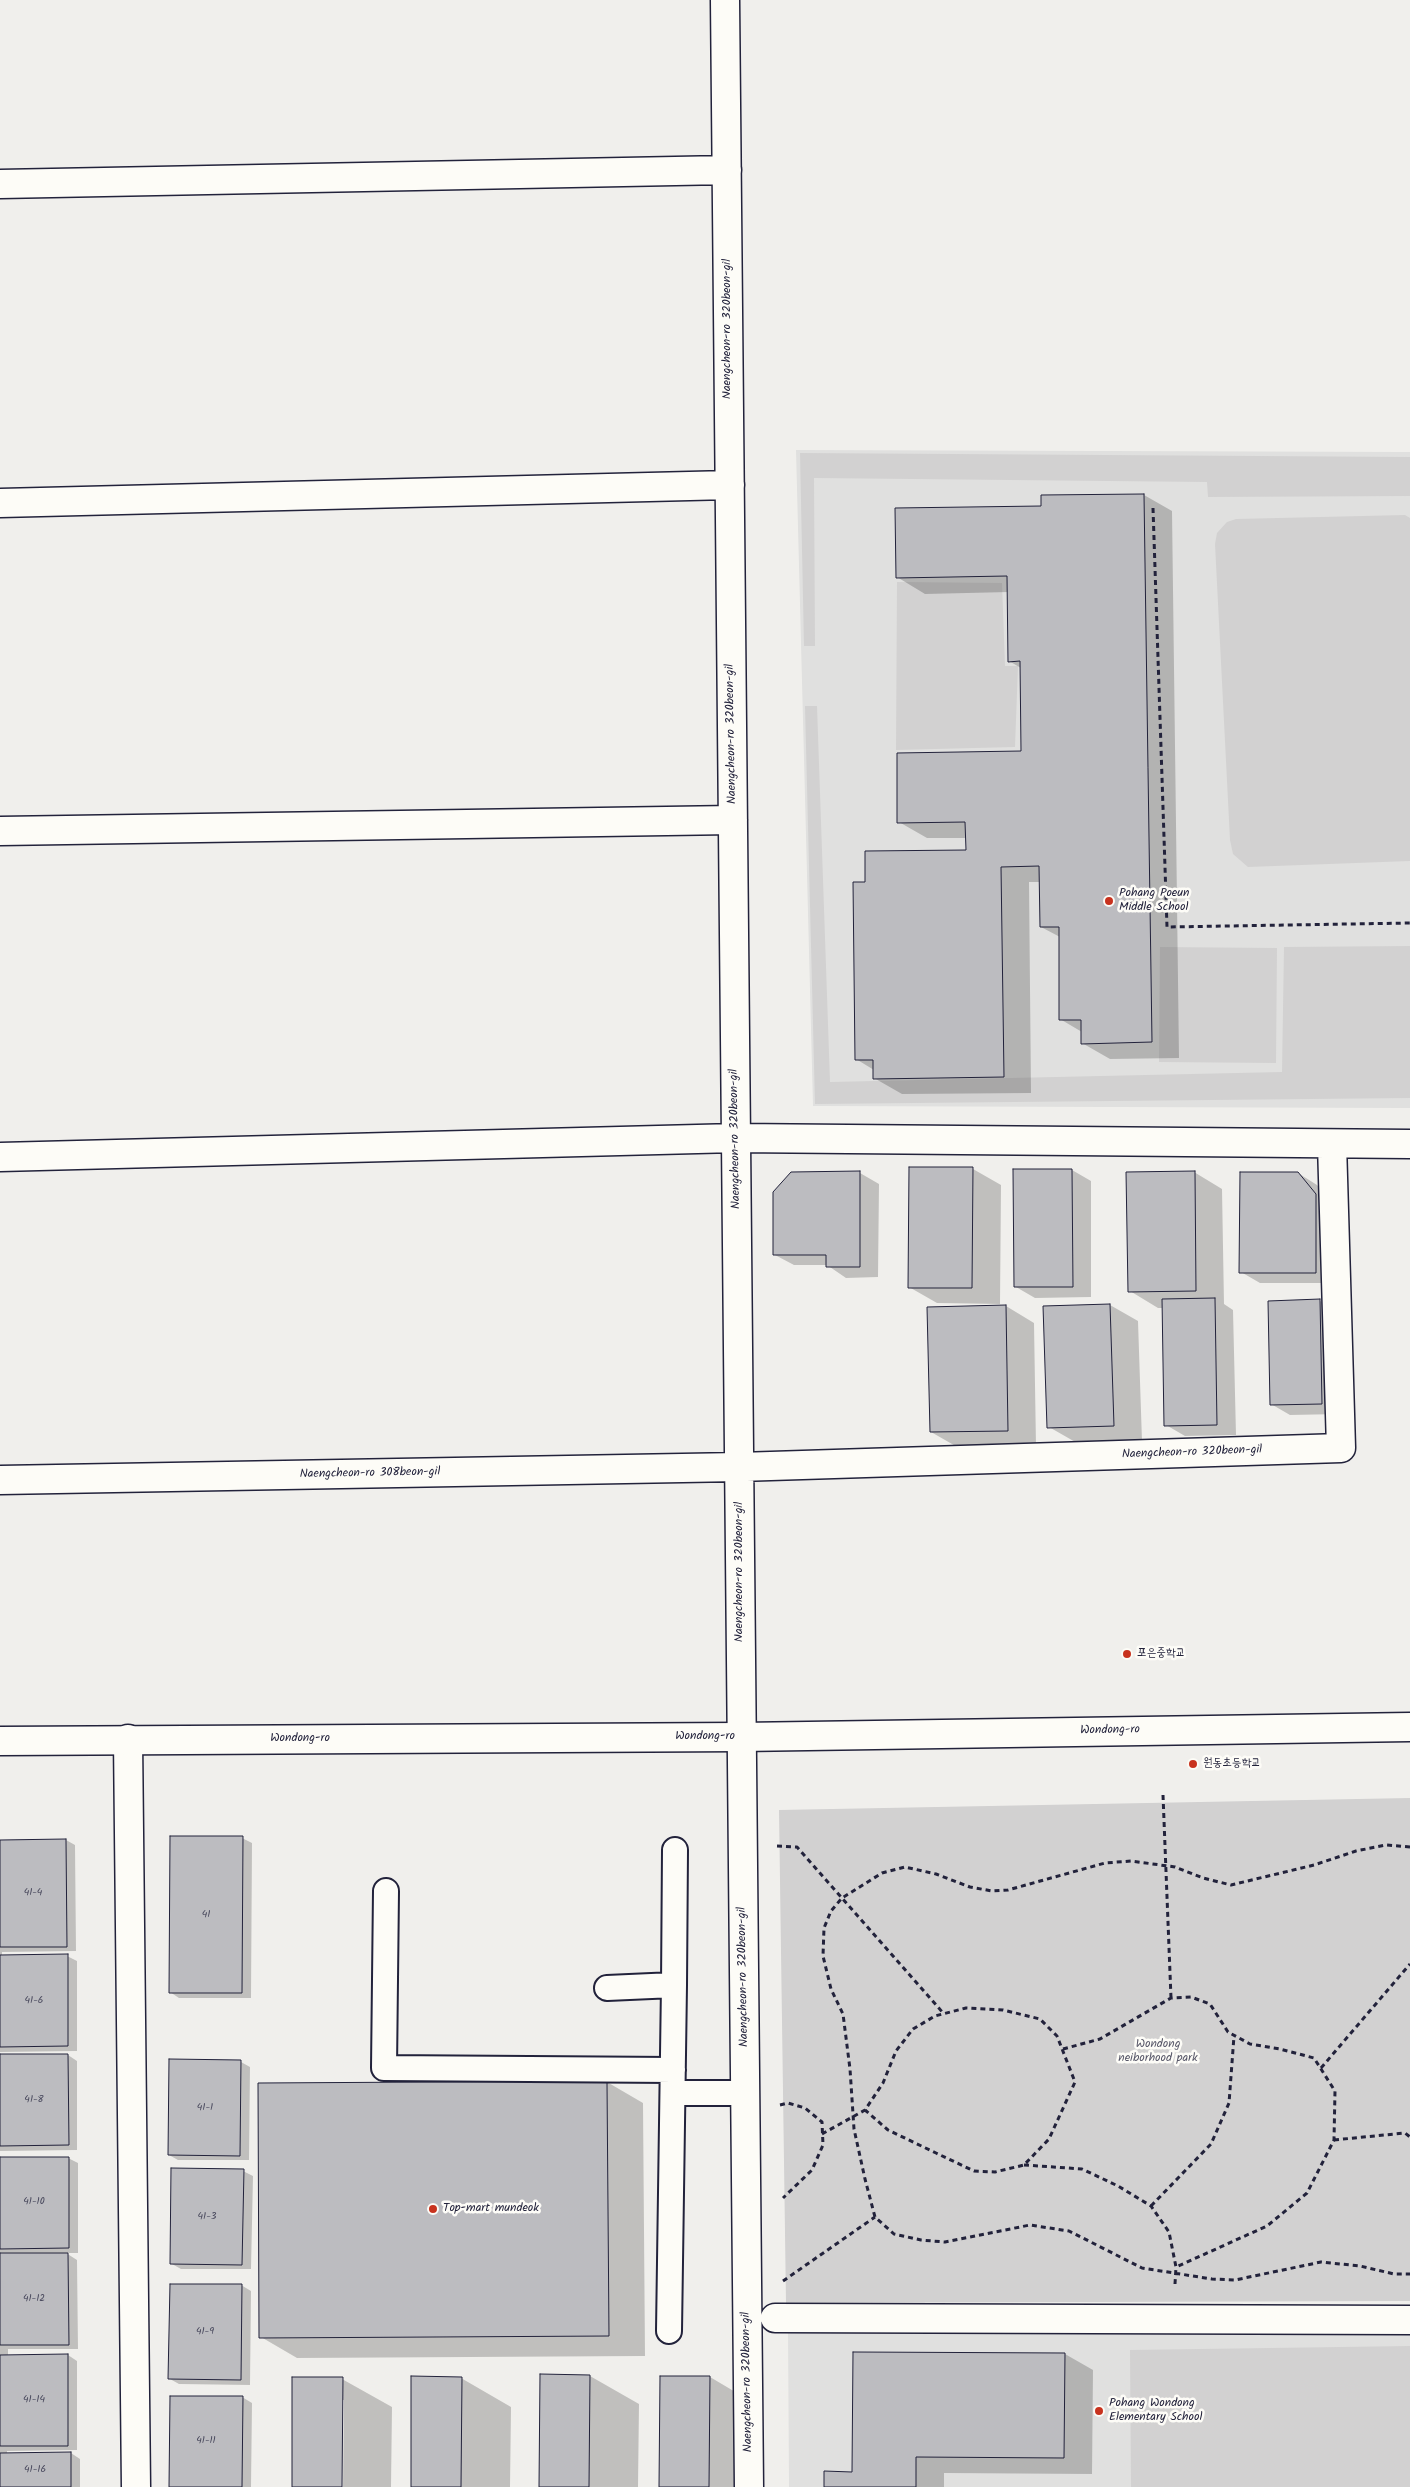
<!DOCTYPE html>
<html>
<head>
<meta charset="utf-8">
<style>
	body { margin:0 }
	canvas { display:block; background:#f0efec }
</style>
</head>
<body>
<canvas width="1410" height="2487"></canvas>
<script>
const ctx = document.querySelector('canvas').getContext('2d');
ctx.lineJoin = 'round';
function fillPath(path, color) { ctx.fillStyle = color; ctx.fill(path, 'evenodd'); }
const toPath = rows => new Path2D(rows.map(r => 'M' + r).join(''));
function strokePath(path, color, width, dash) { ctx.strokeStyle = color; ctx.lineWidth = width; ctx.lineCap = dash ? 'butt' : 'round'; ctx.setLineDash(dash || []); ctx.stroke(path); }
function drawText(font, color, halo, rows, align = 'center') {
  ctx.font = font + ' Kalam,"Poor Story",sans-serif'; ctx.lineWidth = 5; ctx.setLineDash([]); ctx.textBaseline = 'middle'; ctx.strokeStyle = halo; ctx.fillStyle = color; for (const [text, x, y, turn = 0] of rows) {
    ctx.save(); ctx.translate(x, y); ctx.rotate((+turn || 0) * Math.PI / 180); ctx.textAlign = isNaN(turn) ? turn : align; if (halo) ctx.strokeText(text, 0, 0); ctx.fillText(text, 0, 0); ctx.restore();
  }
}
const built = toPath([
	[796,450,1410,452,1410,1108,813,1106],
	[788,2329,1410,2335,1410,2487,789,2487]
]);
const green = toPath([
	[800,453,1410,457,1410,496,1208,497,1207,482,814,478,815,646,804,646],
	[1405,515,1410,518,1410,861,1248,867,1233,854,1230,840,1215,544,1217,533,1227,522,1236,519],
	[897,582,1002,583,1005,666,1018,666,1015,747,896,750],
	[805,706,817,706,830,1082,1282,1072,1284,947,1410,946,1410,1098,815,1104],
	[1160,947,1277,948,1276,1063,1159,1062],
	[1410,1798,1410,2301,786,2303,779,1810],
	[1410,2346,1410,2487,1131,2487,1130,2350]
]);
const shadow = toPath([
	[1144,495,1172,511,1179,1058,1110,1059,1082,1043,1082,1032,1060,1019,1060,937,1041,927,1041,882,1029,882,1031,1093,902,1094,874,1078,874,1070,856,1059,867,883,967,851,967,838,927,838,899,822,1023,752,1021,668,1009,661,1009,592,925,594,897,577,1042,508],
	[973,1169,1001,1185,1000,1304,937,1303,909,1287],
	[1072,1170,1091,1181,1091,1297,1035,1298,1016,1287],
	[1194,1172,1222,1189,1224,1304,1233,1310,1236,1435,1185,1436,1166,1425,1164,1308,1158,1308,1130,1291],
	[860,1173,879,1184,878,1277,846,1278,827,1265,794,1265,775,1255],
	[1298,1173,1317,1185,1335,1206,1335,1283,1260,1283,1241,1272],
	[1320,1301,1339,1312,1341,1414,1290,1415,1271,1404],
	[1110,1305,1138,1321,1142,1441,1077,1443,1049,1427],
	[1006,1306,1034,1323,1036,1446,959,1448,931,1432],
	[242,1838,252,1843,251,1998,179,1998,170,1992],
	[66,1840,75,1845,76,1951,2,1952,2,1956,67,1956,77,1961,77,2051,0,2052,0,1841],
	[0,2055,68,2055,77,2061,77,2150,0,2151],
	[241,2062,250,2067,249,2160,178,2160,169,2155],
	[607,2082,643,2103,645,2356,297,2358,261,2337],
	[0,2158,68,2158,78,2163,78,2253,66,2253,77,2260,78,2349,8,2349,8,2356,68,2355,77,2361,77,2450,7,2451,7,2454,71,2453,80,2459,80,2487,0,2487],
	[243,2171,253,2176,251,2269,181,2269,172,2264],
	[241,2285,251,2291,250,2385,179,2384,170,2379],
	[1065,2354,1093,2370,1092,2474,944,2473,944,2487,825,2487],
	[541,2376,590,2376,639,2404,638,2487,540,2487],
	[710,2377,759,2406,758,2487,660,2487],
	[461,2378,511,2407,510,2487,412,2487],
	[342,2379,392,2407,391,2487,343,2487,344,2400,341,2400,341,2487,293,2487],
	[242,2397,252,2403,251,2487,171,2487]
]);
const building = toPath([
	[1144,494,1152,1042,1081,1044,1081,1020,1059,1020,1059,927,1040,927,1039,866,1001,867,1004,1077,873,1079,873,1060,855,1060,853,882,865,882,865,851,966,850,965,822,897,823,897,753,1021,751,1020,661,1008,662,1007,576,896,578,895,508,1041,506,1041,495,1144,494],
	[909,1167,973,1167,972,1288,908,1288,909,1167],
	[1013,1169,1072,1169,1073,1287,1014,1287,1013,1169],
	[860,1171,860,1267,826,1267,826,1255,773,1255,773,1192,791,1172,860,1171],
	[1195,1171,1196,1291,1128,1292,1126,1172,1195,1171],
	[1240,1172,1298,1172,1316,1194,1316,1273,1239,1273,1240,1172],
	[1215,1298,1217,1425,1164,1426,1162,1299,1215,1298],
	[1320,1299,1322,1404,1270,1405,1268,1301,1320,1299],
	[1110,1304,1114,1426,1047,1428,1043,1306,1110,1304],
	[1006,1305,1008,1431,930,1432,927,1307,1006,1305],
	[170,1836,243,1836,242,1993,169,1993,170,1836],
	[66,1839,67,1947,0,1947,0,1840,66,1839],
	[68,1954,68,2046,0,2047,0,1955,68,1954],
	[0,2054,68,2054,69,2145,0,2146,0,2054],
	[169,2059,241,2060,240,2156,168,2155,169,2059],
	[607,2081,609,2336,259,2338,258,2083,607,2081],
	[0,2157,69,2157,69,2248,0,2249,0,2157],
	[171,2168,244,2169,242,2265,170,2264,171,2168],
	[0,2253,68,2253,69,2345,0,2345,0,2253],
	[170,2284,242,2284,241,2380,168,2379,170,2284],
	[853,2352,1065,2353,1064,2458,916,2457,916,2487,824,2487,824,2471,852,2472,853,2352],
	[68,2354,68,2446,0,2446,0,2355,68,2354],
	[540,2374,590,2375,589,2487,539,2487,540,2374],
	[411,2376,462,2377,461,2487,411,2487,411,2376],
	[660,2376,710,2376,709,2487,659,2487,660,2376],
	[292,2377,343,2377,342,2487,292,2487,292,2377],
	[170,2396,243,2396,242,2487,169,2487,170,2396],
	[71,2452,71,2487,0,2487,0,2453,71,2452]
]);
const path = toPath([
	[1153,508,1167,927,1410,923],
	[1163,1795,1171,1998],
	[777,1846,797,1847,944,2014],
	[1410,1847,1386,1845,1356,1851,1314,1865,1231,1885,1203,1878,1175,1867,1131,1861,1105,1863,1008,1890,992,1891,970,1887,936,1874,905,1867,882,1873,842,1898,831,1911,824,1928,823,1956,831,1989,843,2014,850,2069,854,2129,865,2179,875,2217,894,2234,921,2240,945,2242,1030,2225,1069,2231,1142,2268,1212,2279,1235,2280,1321,2262,1360,2266,1394,2274,1410,2274],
	[1063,2049,1100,2039,1171,1998,1191,1997,1210,2004,1228,2032,1250,2044,1280,2049,1314,2058,1335,2091,1334,2140,1307,2193,1267,2226,1176,2267],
	[1321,2068,1410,1964],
	[780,2105,788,2103,805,2108,822,2122,823,2145,812,2170,783,2198],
	[822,2134,865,2110,883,2083,896,2051,913,2029,935,2016,966,2008,1003,2010,1040,2019,1057,2036,1075,2082,1049,2139,1024,2165,995,2172,974,2171,936,2153,888,2130,865,2110],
	[1334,2140,1405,2133,1410,2137],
	[1024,2165,1082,2169,1118,2186,1151,2206,1169,2232,1176,2267,1175,2284],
	[1151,2206,1211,2144,1229,2103,1234,2036],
	[783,2281,875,2217]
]);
const lane = toPath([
	[386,1891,384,2068,673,2070],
	[674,1985,675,1850],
	[607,1988,674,1985,669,2331],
	[673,2093,745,2093]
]);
const street = toPath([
	[725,0,749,2487],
	[0,184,727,170],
	[0,503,730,485],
	[0,831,733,820],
	[0,1157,736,1138,1410,1144],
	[0,1480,739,1467,1341,1448,1332,1144],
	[128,1739,136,2487],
	[775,2318,1410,2320]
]);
const secondary = toPath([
	[0,1741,741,1737,1410,1727]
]);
const markers = [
	[1109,901,5,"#c8321e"],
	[1127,1654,5,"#c8321e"],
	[1193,1764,5,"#c8321e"],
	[433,2209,5,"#c8321e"],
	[1099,2411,5,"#c8321e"]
];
const numberNames = [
	["41-4",33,1893],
	["41",206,1915],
	["41-6",34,2001],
	["41-8",34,2100],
	["41-1",205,2108],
	["41-10",34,2202],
	["41-3",207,2217],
	["41-12",34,2299],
	["41-9",205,2332],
	["41-14",34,2400],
	["41-11",206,2441],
	["41-16",35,2470]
];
const streetNames = [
	["Naengcheon-ro 320beon-gil",728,329,-90],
	["Naengcheon-ro 320beon-gil",732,734,-91],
	["Naengcheon-ro 320beon-gil",736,1139,-91],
	["Naengcheon-ro 320beon-gil",1192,1453,-2],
	["Naengcheon-ro 308beon-gil",370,1474,-1],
	["Naengcheon-ro 320beon-gil",740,1572,-90],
	["Wondong-ro",1110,1731,-1],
	["Wondong-ro",705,1737],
	["Wondong-ro",300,1739],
	["Naengcheon-ro 320beon-gil",744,1977,-91],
	["Naengcheon-ro 320beon-gil",748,2382,-91]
];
const poiNames = [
	["Pohang Poeun",1119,894],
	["Middle School",1119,908],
	["포은중학교",1137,1654],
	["원동초등학교",1203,1764],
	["Top-mart mundeok",443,2209],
	["Pohang Wondong",1109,2404],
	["Elementary School",1109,2418]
];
const parkNames = [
	["Wondong",1158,2045],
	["neiborhood park",1158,2059]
];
fillPath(built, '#e0e0df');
fillPath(green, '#d2d1d1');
fillPath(shadow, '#0003');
fillPath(building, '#bcbcc0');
strokePath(building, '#22223b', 1);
strokePath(lane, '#22223b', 28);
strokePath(street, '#22223b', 31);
strokePath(secondary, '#22223b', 31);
strokePath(path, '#22223b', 3, [5, 4]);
strokePath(lane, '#fdfcf7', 24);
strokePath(street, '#fdfcf7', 28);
strokePath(secondary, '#fdfcf7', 28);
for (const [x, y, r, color] of markers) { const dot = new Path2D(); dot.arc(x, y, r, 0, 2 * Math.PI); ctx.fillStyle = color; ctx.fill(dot); strokePath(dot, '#fdfcf7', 2); }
drawText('10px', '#48485c', null, numberNames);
drawText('12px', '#22223b', '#fdfcf7', streetNames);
drawText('12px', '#22223b', '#fdfcf7', poiNames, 'left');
drawText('12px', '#575768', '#fdfcf7', parkNames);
</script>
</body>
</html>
